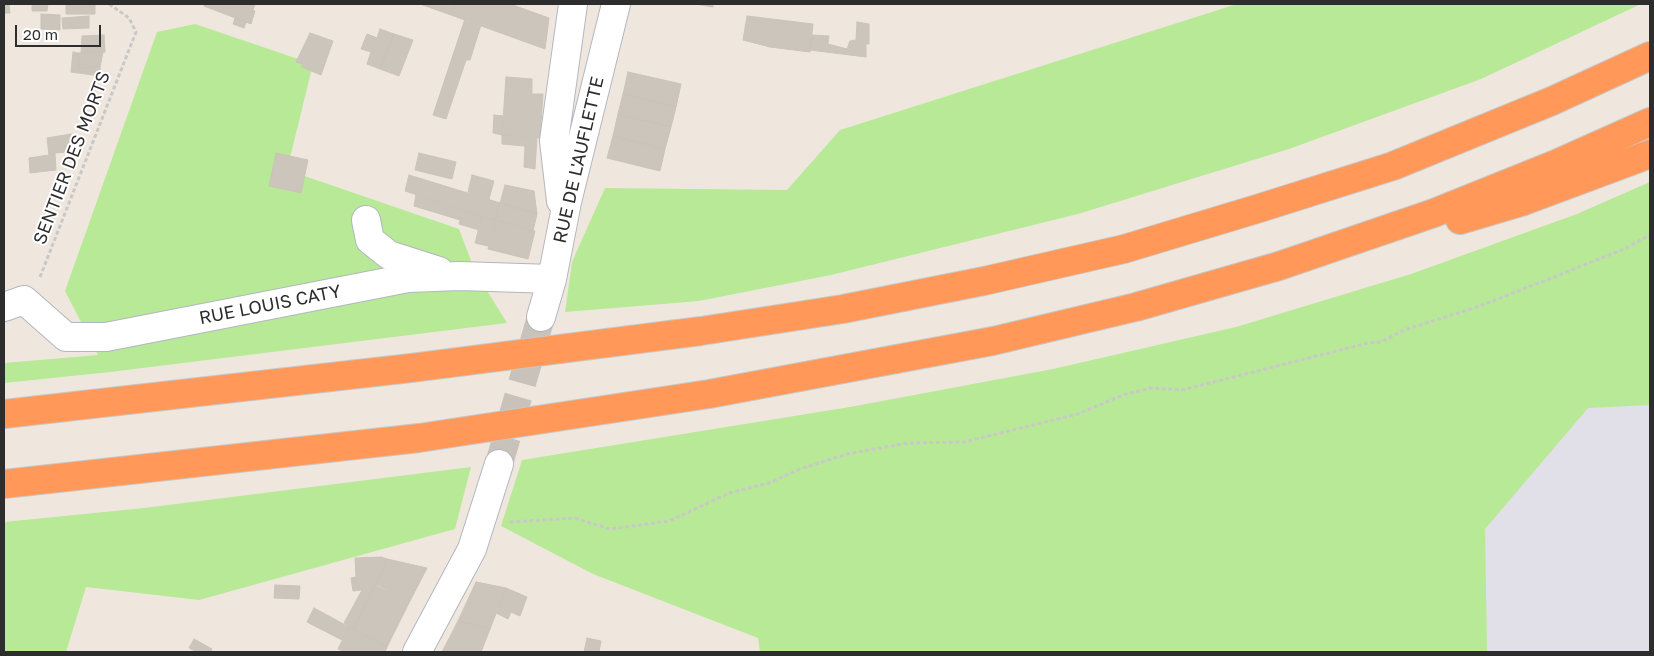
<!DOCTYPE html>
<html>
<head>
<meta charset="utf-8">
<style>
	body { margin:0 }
	#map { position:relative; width:1654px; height:656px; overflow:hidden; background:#efe7de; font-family:"Golos Text",sans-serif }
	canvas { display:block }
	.frame { position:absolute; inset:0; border:5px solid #2d2d2d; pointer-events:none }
	.scale { position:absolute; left:15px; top:25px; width:86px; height:22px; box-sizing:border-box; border:2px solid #2d2d2d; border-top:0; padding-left:6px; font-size:15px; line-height:18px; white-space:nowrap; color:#2d2d2d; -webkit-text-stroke:4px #fff; paint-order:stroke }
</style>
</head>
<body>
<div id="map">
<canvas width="1654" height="656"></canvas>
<div class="frame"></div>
<div class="scale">20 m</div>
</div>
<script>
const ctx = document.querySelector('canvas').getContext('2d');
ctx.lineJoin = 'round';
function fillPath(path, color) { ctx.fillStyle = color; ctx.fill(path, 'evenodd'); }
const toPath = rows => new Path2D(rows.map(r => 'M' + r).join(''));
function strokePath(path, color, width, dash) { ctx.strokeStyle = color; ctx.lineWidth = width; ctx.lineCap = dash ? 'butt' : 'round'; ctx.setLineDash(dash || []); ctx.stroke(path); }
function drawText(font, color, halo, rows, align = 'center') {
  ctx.font = font + ' "Golos Text",sans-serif'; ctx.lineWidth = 4; ctx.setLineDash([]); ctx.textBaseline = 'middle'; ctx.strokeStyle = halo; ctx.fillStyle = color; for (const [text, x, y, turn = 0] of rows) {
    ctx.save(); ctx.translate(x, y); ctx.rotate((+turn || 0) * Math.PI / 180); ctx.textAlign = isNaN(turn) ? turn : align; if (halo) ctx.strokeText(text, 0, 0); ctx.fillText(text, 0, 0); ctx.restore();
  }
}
const industrial = toPath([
	[1650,182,1650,652,1277,652,1577,214]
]);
const green = toPath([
	[1237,4,1641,4,1481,79,1289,149,1078,214,831,275,699,301,565,312,572,262,605,188,787,190,840,130],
	[195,24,313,64,287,170,459,229,475,271,507,323,110,372,4,383,4,363,98,355,65,291,157,32],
	[1650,182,1650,405,1588,408,1485,529,1487,652,760,652,758,638,593,574,501,526,522,460,850,407,1053,369,1236,327,1411,274,1577,214],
	[471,467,455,529,199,600,86,587,66,652,4,652,4,522,144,508]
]);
const building = toPath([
	[4,4,9,4,10,13,4,13,4,4],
	[32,4,48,4,47,11,32,11,32,4],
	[66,4,95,4,95,14,66,14,66,4],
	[205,4,255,4,253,10,255,11,251,24,204,6,205,4],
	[420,4,455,4,451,15,420,4],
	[455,4,510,4,549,18,545,49,451,15,455,4],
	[695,4,713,4,713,7,695,4],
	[41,14,60,15,60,30,41,29,41,14],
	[89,16,89,28,63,29,62,18,89,16],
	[747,16,813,24,810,52,770,47,743,40,747,16],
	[235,18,246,22,244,28,233,24,235,18],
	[465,19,481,25,470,60,466,60,446,119,433,115,465,19],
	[857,22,869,24,869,44,866,44,866,57,810,50,812,35,829,36,828,44,847,49,850,41,856,40,857,22],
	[380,29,394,34,380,69,367,64,371,52,361,49,367,34,377,38,380,29],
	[310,33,333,41,321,75,302,67,302,64,296,62,310,33],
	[394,34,413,40,399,76,380,69,394,34],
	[104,35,105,52,81,53,82,36,104,35],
	[73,52,78,53,79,68,100,67,100,76,71,72,73,52],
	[103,52,100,67,79,68,78,53,103,52],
	[628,72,681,84,676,107,623,94,628,72],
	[506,77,532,79,532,94,543,94,540,138,502,135,506,77],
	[623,94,676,107,671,127,618,114,623,94],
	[618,114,671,127,665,149,613,136,618,114],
	[494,115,503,116,502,135,493,133,494,115],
	[71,134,67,152,55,153,49,155,47,138,71,134],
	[502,135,537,137,535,169,524,167,525,146,502,144,502,135],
	[613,136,665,149,660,171,607,158,613,136],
	[55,153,56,170,30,173,29,158,49,155,55,153],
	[276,153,308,160,301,193,269,186,276,153],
	[419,153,456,162,452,179,415,170,419,153],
	[409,175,500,203,495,220,405,191,409,175],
	[472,175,494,181,489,199,468,192,472,175],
	[505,185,534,191,537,214,500,203,505,185],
	[416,195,482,216,479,230,459,224,460,220,414,206,416,195],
	[500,203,537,214,533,231,495,220,500,203],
	[482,216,495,220,488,246,475,243,482,216],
	[495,220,535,231,528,259,488,249,495,220],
	[381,557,387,559,376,586,375,584,353,629,344,623,362,590,353,591,351,578,356,577,355,558,381,557],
	[387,559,427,568,410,601,376,586,387,559],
	[476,582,506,588,490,629,458,621,476,582],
	[375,584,410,601,387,647,353,629,375,584],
	[275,585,300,586,299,599,274,598,275,585],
	[506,588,527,597,520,616,511,612,508,619,496,613,506,588],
	[314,608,349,627,342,640,307,622,314,608],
	[458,621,490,629,481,652,442,652,458,621],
	[349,627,387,647,385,652,345,652,338,649,349,627],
	[587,638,601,641,599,652,584,652,587,638],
	[194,639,212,649,211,652,197,652,189,648,194,639]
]);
const minorTunnel = toPath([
	[499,464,541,317]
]);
const path = toPath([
	[40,277,136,32,129,18,109,4],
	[510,522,575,518,610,529,669,521,729,493,769,483,800,469,847,454,908,443,964,442,1078,414,1123,395,1151,388,1182,390,1368,343,1381,342,1404,330,1477,307,1549,279,1624,249,1650,235]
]);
const minor = toPath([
	[561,201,554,141,573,4],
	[366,220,370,240,389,255,439,271],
	[4,307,24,300,66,337,106,337,408,278,460,276,552,279],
	[541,317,552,279,567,202,616,4],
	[417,652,472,549,499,464]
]);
const highway = toPath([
	[1460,220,1524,201,1650,154],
	[4,414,411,368,701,331,843,309,984,281,1124,249,1260,208,1393,166,1552,101,1650,56],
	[4,484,419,438,709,394,993,341,1136,307,1279,266,1434,213,1556,164,1650,122]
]);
const streetNames = [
	["SENTIER DES MORTS",72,158,-69],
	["RUE DE L'AUFLETTE",579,160,-77],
	["RUE LOUIS CATY",270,305,-11]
];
fillPath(industrial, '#e1dfe7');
fillPath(green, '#b8e997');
fillPath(building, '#cbc5bc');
strokePath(building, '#cbc3b7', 1);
strokePath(minorTunnel, '#c8c2bb', 28, [28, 14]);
strokePath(minor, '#b2b6c1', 30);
strokePath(highway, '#c8c8c8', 30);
strokePath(path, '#c8c8c8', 3, [4, 2.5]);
strokePath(minor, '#fff', 28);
strokePath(highway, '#ff9859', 28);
drawText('18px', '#2d2d2d', '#fff', streetNames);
</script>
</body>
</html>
